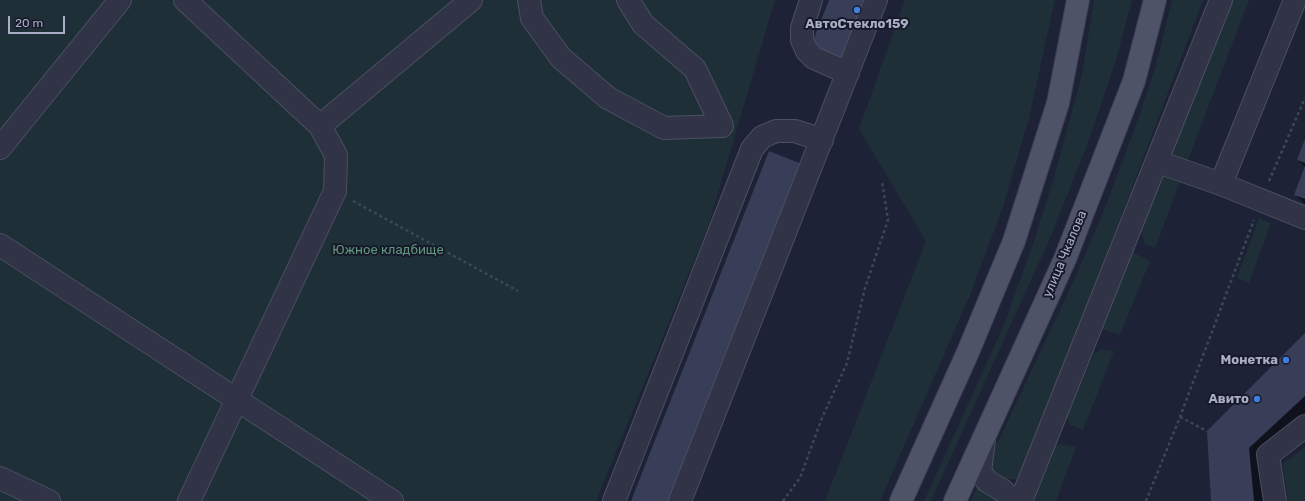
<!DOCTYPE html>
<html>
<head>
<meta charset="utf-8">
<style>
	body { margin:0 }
	#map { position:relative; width:1305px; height:501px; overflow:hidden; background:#1d2236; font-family:Rubik,sans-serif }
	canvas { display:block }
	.scale { position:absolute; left:8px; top:16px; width:57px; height:18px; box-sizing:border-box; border:2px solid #aaaec5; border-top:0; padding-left:5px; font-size:12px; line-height:14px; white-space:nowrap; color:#aaaec5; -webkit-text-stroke:3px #171a2b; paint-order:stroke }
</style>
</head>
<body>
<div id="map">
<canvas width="1305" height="501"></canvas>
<div class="scale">20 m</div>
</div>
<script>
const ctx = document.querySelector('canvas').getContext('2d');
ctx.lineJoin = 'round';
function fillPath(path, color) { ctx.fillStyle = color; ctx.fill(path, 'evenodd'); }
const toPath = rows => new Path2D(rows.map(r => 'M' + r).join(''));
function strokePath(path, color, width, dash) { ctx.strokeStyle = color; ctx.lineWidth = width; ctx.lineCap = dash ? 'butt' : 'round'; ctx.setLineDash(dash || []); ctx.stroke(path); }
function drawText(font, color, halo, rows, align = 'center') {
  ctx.font = font + ' Rubik,sans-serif'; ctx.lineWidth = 4; ctx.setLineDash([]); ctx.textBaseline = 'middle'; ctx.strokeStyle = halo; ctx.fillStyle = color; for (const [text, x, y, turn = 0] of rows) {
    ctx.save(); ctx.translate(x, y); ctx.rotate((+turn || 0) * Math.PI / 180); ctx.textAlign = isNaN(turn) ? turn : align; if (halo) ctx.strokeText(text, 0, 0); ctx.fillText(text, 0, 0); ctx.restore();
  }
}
const green = toPath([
	[0,0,775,0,708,227,596,501,0,501],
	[905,0,1055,0,1029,118,1003,207,970,295,880,501,825,501,926,241,859,129],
	[1094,0,1132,0,1116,60,1089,140,1051,236,931,501,924,501,1003,327,1032,247,1055,174,1082,74],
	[1172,0,1203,0,1105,259,1017,479,1006,479,992,469,989,461,1076,276,1106,205,1132,136,1155,69],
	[1229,0,1249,0,1186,165,1170,157],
	[1172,175,1181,179,1155,248,1145,244,1140,229,1160,179],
	[1259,218,1271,223,1249,283,1237,278],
	[1131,251,1150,261,1120,335,1101,329],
	[1103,349,1114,351,1083,430,1069,424,1067,417,1094,353],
	[1061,444,1076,447,1056,501,1034,501,1056,445],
	[1305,447,1305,501,1288,501,1283,464],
	[981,478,1006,501,971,501]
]);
const shadow = toPath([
	[1305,142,1305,167,1298,160],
	[1305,169,1305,204,1295,194],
	[1305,334,1305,439,1271,470,1274,501,1212,501]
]);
const building = toPath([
	[829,0,867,0,843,61,810,48],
	[1305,139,1305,163,1297,160],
	[769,151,802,164,670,501,631,501],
	[1305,166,1305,199,1294,195],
	[1305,333,1305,396,1249,448,1254,501,1211,501,1207,431]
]);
const path = toPath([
	[1269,181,1305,98],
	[353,201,518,291],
	[1180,417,1207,431],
	[783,501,800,478,822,418,847,363,865,288,888,220,882,181],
	[1146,501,1180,417,1254,220]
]);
const minor = toPath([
	[185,0,320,126,336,155,335,191,189,501],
	[529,0,532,18,561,58,608,98,664,128,722,126,695,69,643,24,628,0],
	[811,0,802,28,802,40,807,51,814,58,848,73],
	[320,126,471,0],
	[0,148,120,0],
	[1158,162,1221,184,1305,218],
	[1221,184,1295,0],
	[0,245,392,501],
	[984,441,980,471,987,481,1002,490,1010,497,1011,501],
	[0,478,49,501],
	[614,501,752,149,762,137,776,131,795,131,822,140],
	[680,501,876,0],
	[1021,501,1221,0],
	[1275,501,1268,455,1305,426]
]);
const major = toPath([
	[901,501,968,352,1014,241,1058,103,1078,0],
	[955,501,1065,259,1134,81,1155,0]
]);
const markers = [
	[857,10,4,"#3f7fe0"],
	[1286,360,4,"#3f7fe0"],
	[1257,399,4,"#3f7fe0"]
];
const poiNames = [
	["АвтоСтекло159",857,24,"center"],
	["Монетка",1278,360],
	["Авито",1249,399]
];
const parkNames = [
	["Южное кладбище",388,250]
];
const streetNames = [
	["улица Чкалова",1065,254,-67]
];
fillPath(green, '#1f2f38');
fillPath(shadow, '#0007');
fillPath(building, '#393e58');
strokePath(minor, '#4b4f62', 24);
strokePath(major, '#3a3e50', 24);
strokePath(path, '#3a4a52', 2.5, [3, 3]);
strokePath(minor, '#313447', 22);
strokePath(major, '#4e5367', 22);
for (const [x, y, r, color] of markers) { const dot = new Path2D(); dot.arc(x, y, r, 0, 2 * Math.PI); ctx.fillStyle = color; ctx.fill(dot); strokePath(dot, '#171a2b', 1.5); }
drawText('bold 13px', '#aaaec5', '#171a2b', poiNames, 'right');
drawText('13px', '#61967a', '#171a2b', parkNames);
drawText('13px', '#aaaec5', '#171a2b', streetNames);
</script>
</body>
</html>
